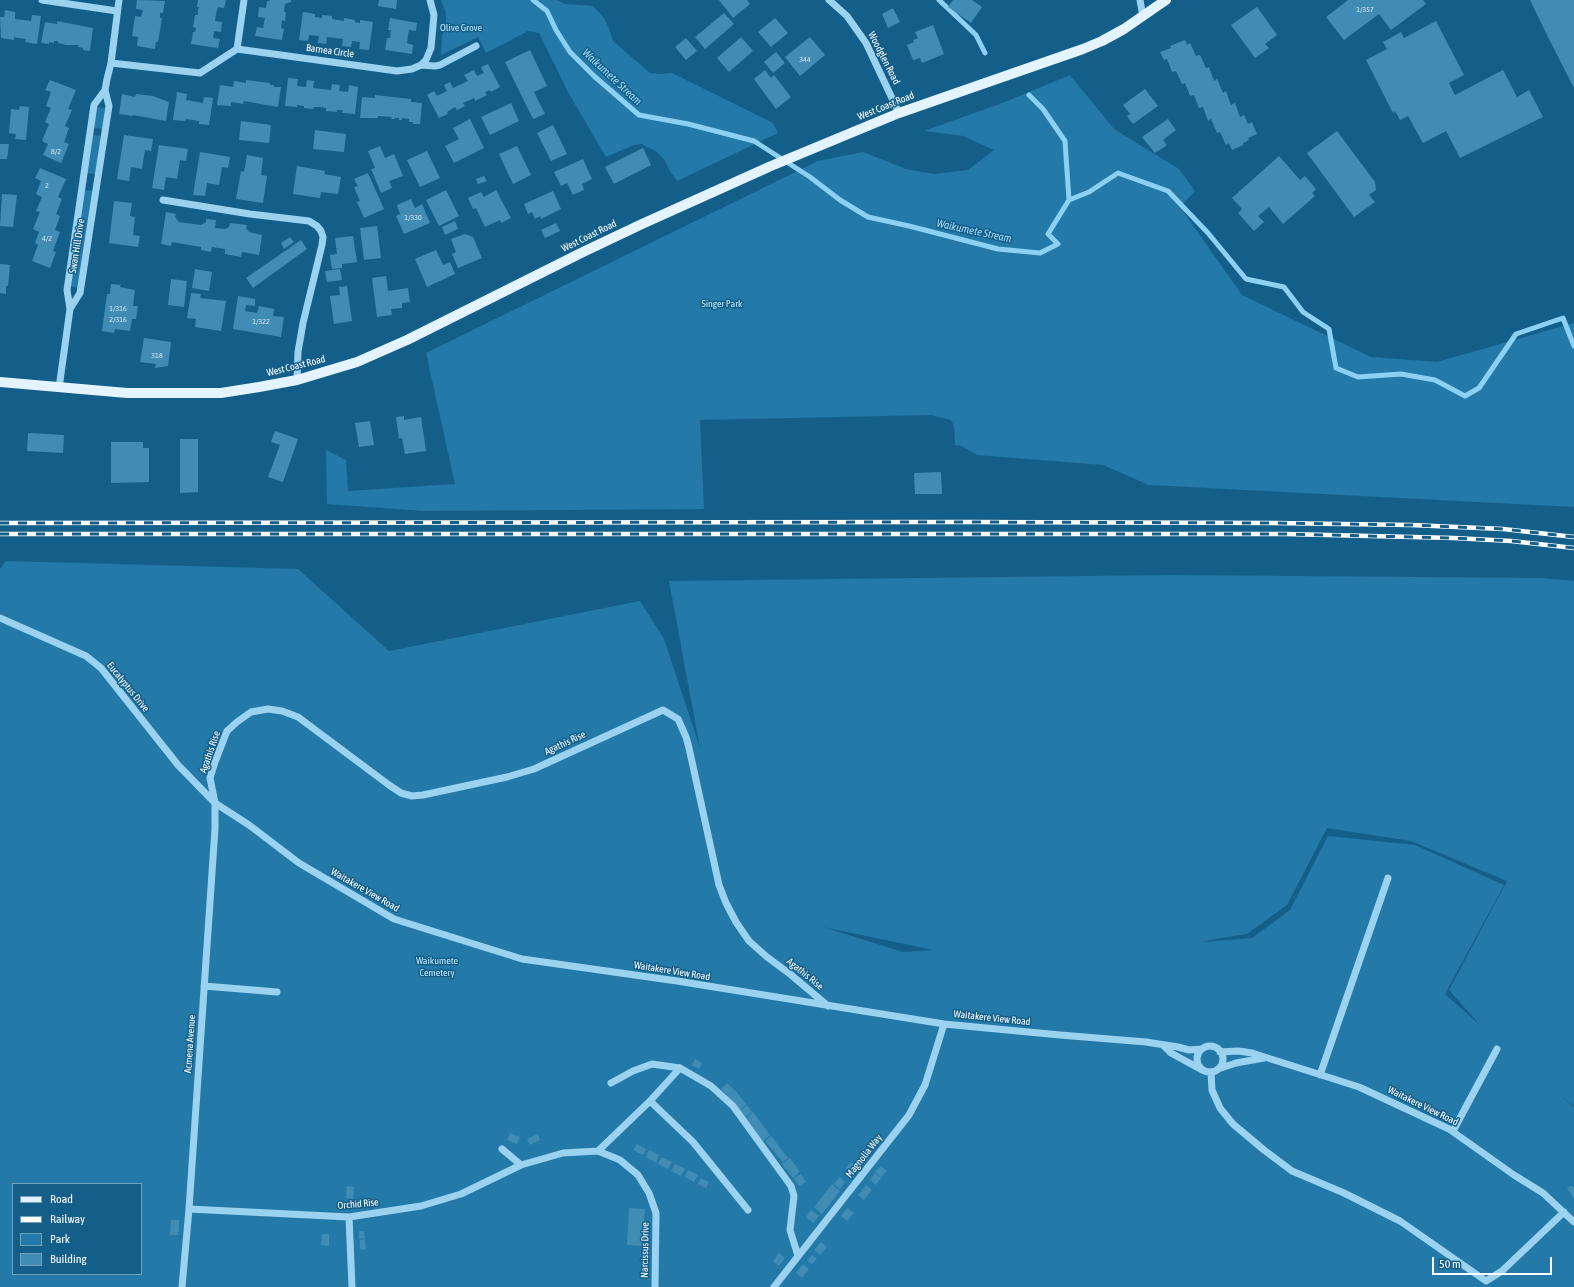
<!DOCTYPE html>
<html>
<head>
<meta charset="utf-8">
<style>
	body { margin:0 }
	#map { position:relative; width:1574px; height:1287px; overflow:hidden; background:#145f8a; font-family:"Asap Condensed",sans-serif }
	canvas { display:block }
	.legend { position:absolute; left:12px; top:1183px; width:130px; height:92px; box-sizing:border-box; background:#145f8a; border:1px solid #729fb9; margin:0; padding:5px 7px; list-style:none; font-size:12px; color:#fff }
	.legend li { display:flex; align-items:center; gap:8px; height:20px }
	.legend b { width:20px; border:1px solid #729fb9 }
	.scale { position:absolute; left:1432px; top:1257px; width:120px; height:18px; box-sizing:border-box; border:2px solid #fff; border-top:0; padding-left:5px; font-size:12px; line-height:14px; white-space:nowrap; color:#fff; -webkit-text-stroke:3px #145f8a; paint-order:stroke }
</style>
</head>
<body>
<div id="map">
<canvas width="1574" height="1287"></canvas>
<ul class="legend">
<li><b style="height:5px;background:#e3f4ff"></b>Road</li>
<li><b style="height:5px;background:#fff"></b>Railway</li>
<li><b style="height:11px;background:#2379a7"></b>Park</li>
<li><b style="height:11px;background:#418cb5"></b>Building</li>
</ul>
<div class="scale">50 m</div>
</div>
<script>
const ctx = document.querySelector('canvas').getContext('2d');
ctx.lineJoin = 'round';
function fillPath(path, color) { ctx.fillStyle = color; ctx.fill(path, 'evenodd'); }
const toPath = rows => new Path2D(rows.map(r => 'M' + r).join(''));
function strokePath(path, color, width, dash) { ctx.strokeStyle = color; ctx.lineWidth = width; ctx.lineCap = dash ? 'butt' : 'round'; ctx.setLineDash(dash || []); ctx.stroke(path); }
function drawText(font, color, halo, rows, align = 'center') {
  ctx.font = font + ' "Asap Condensed",sans-serif'; ctx.lineWidth = 3; ctx.setLineDash([]); ctx.textBaseline = 'middle'; ctx.strokeStyle = halo; ctx.fillStyle = color; for (const [text, x, y, turn = 0] of rows) {
    ctx.save(); ctx.translate(x, y); ctx.rotate((+turn || 0) * Math.PI / 180); ctx.textAlign = isNaN(turn) ? turn : align; if (halo) ctx.strokeText(text, 0, 0); ctx.fillText(text, 0, 0); ctx.restore();
  }
}
const green = toPath([
	[441,0,557,0,565,4,593,6,604,18,609,28,613,41,650,73,659,74,672,73,773,123,778,133,677,181,670,171,664,159,657,152,642,144,634,145,606,157,569,94,539,33,528,31,486,53,478,37,441,55,442,37,446,24,446,13],
	[1070,75,1114,129,1179,169,1195,191,1180,207,1242,295,1371,357,1437,362,1574,323,1574,507,1149,485,1103,465,977,455,962,446,955,445,954,426,951,420,931,415,700,420,704,509,424,511,327,504,326,450,346,460,348,491,455,484,426,353,818,161,863,152,906,169,934,174,968,170,994,150,963,136,924,131,1005,102],
	[97,107,105,108,102,129,94,128],
	[93,135,101,136,95,174,87,173],
	[84,190,93,191,79,288,70,286],
	[6,561,298,569,389,651,640,601,664,639,700,748,669,581,1171,575,1542,578,1574,581,1574,1106,1560,1095,1574,1107,1574,1287,0,1287,0,569],
	[1327,828,1411,841,1507,881,1449,990,1481,1026,1445,994,1504,885,1415,845,1328,836,1290,910,1252,938,1203,942,1215,939,1247,934,1287,905],
	[823,927,933,950,934,950,903,952],
	[13,1184,141,1184,141,1274,13,1274]
]);
const stream = toPath([
	[533,0,547,11,556,30,570,52,594,76,639,115,688,124,754,141,810,177,840,200,868,217,909,226,998,249,1040,253,1058,244,1048,234,1069,200,1089,192,1118,173,1168,191,1208,233,1246,279,1284,287,1303,312,1329,329,1336,368,1358,377,1401,374,1435,380,1465,396,1479,388,1516,334,1563,318,1574,346],
	[939,0,976,35,985,53],
	[1029,95,1043,109,1065,141,1069,200]
]);
const building = toPath([
	[137,0,165,1,163,13,160,13,160,18,162,18,158,42,156,42,155,49,137,46,138,37,132,36,135,16,141,17,143,10,136,9],
	[198,0,226,0,224,8,218,7,216,14,215,21,222,22,221,32,214,31,213,38,220,39,218,48,191,44,193,32,195,32,196,28,193,27,195,15,198,15,198,11,199,7,197,7],
	[270,0,291,0,291,2,285,4,284,12,286,12,285,21,282,20,281,28,284,29,282,40,255,36,257,27,263,28,265,18,258,17,259,7,266,8,267,1,269,1],
	[379,0,397,0,396,9,378,6],
	[719,0,747,0,750,4,733,18],
	[953,0,972,0,982,7,971,23,948,7],
	[1348,0,1423,0,1426,4,1391,30,1379,14,1344,40,1326,17],
	[1530,0,1574,0,1574,88,1548,37],
	[1257,7,1277,35,1265,44,1269,48,1255,58,1231,25],
	[893,8,900,22,888,28,882,14],
	[5,10,15,12,15,19,31,21,32,15,41,16,37,44,25,42,26,39,18,38,14,37,14,40,1,38,0,17,4,17],
	[303,12,315,14,315,17,322,18,322,15,332,16,332,19,344,21,344,18,355,20,355,22,360,23,360,20,373,22,369,50,359,49,360,42,352,41,351,47,342,46,343,39,327,37,326,44,318,43,319,36,309,35,308,41,299,40],
	[724,13,734,24,705,49,695,37],
	[390,18,417,23,416,31,409,30,408,35,407,43,413,45,412,54,385,50,387,38,390,38,391,30,388,30],
	[775,18,788,33,771,47,758,32],
	[57,21,93,28,90,51,83,50,83,48,78,47,78,45,66,45,58,43,58,41,54,41,54,43,49,42,49,44,41,43,45,22,57,24],
	[1436,21,1464,75,1449,83,1455,95,1503,70,1517,97,1529,90,1543,117,1460,158,1446,131,1423,143,1408,116,1400,120,1395,111,1393,113,1366,60,1387,49,1383,42,1401,32,1404,38],
	[933,25,944,54,922,63,920,58,913,60,907,45,914,42,913,40,918,38,915,32],
	[741,37,753,51,729,72,717,58],
	[810,37,825,55,800,76,785,57],
	[686,38,697,51,686,60,675,47],
	[1185,40,1187,45,1190,43,1196,56,1200,55,1206,68,1209,67,1214,81,1217,79,1223,93,1226,91,1231,105,1235,103,1240,117,1244,115,1248,124,1252,122,1257,134,1248,138,1249,140,1243,143,1243,145,1232,150,1229,143,1226,145,1220,132,1217,133,1211,119,1208,121,1203,107,1199,108,1194,95,1190,96,1185,83,1182,84,1176,71,1172,72,1167,59,1164,60,1160,52,1171,48,1170,46],
	[530,50,547,86,534,92,545,114,533,119,505,62],
	[776,52,785,63,773,73,764,62],
	[488,64,500,87,491,92,490,90,485,92,487,95,475,101,474,98,470,100,463,103,465,106,457,110,455,107,447,112,448,114,439,118,427,95,434,91,437,96,447,91,444,85,450,82,453,88,468,81,464,75,474,70,477,76,484,73,481,67],
	[765,70,771,78,774,75,791,97,776,109,754,79],
	[288,78,298,79,297,86,306,87,307,80,314,81,313,88,331,90,332,84,340,85,339,91,348,92,349,85,358,87,355,114,342,113,343,110,337,110,337,112,326,111,326,108,320,107,314,107,313,109,304,108,304,106,297,105,297,107,285,106],
	[50,80,76,90,68,109,72,110,65,126,69,128,64,142,69,144,61,163,43,155,48,144,42,141,49,124,45,122,51,108,46,106,51,92,45,90],
	[246,80,270,83,270,85,274,85,274,87,281,87,278,107,244,101,243,104,231,102,231,106,217,105,220,85,233,87,234,81,246,83],
	[1145,89,1158,106,1133,124,1127,116,1130,114,1123,105],
	[177,92,187,94,186,100,203,103,204,97,213,98,209,125,199,124,199,121,186,119,185,121,173,120],
	[122,94,135,97,136,94,153,96,169,102,166,121,133,115,133,116,119,114],
	[375,95,411,99,411,102,422,103,420,124,413,124,413,122,409,122,409,119,402,118,402,120,399,120,399,118,395,118,395,119,391,119,392,117,378,116,378,118,360,118,362,97,375,98],
	[511,103,519,121,490,135,481,117],
	[20,106,29,107,26,140,15,139,16,134,9,133,11,109,19,110],
	[470,119,484,148,454,163,445,146,459,139,453,128],
	[1168,119,1176,130,1163,140,1167,145,1155,153,1142,137],
	[241,121,271,125,269,143,239,140],
	[553,125,567,154,551,161,537,133],
	[315,130,346,134,344,152,313,149],
	[1337,131,1375,182,1376,190,1369,195,1375,202,1354,217,1307,153],
	[124,135,153,139,151,151,145,150,142,169,131,167,129,181,117,179],
	[0,144,9,144,7,159,0,159],
	[159,145,188,149,186,161,180,160,177,179,166,177,164,190,152,188],
	[380,146,385,158,394,154,403,176,389,181,392,188,381,193,371,169,375,168,368,151],
	[517,146,531,175,513,184,499,154],
	[643,148,651,165,614,184,605,167],
	[427,151,440,178,420,187,407,160],
	[200,152,230,157,228,168,222,167,219,185,207,183,205,196,193,195],
	[247,155,263,158,261,175,267,176,263,203,236,199,241,171,244,172],
	[1279,156,1300,180,1305,176,1316,189,1312,193,1315,196,1283,224,1269,207,1258,216,1264,222,1254,231,1238,213,1242,209,1232,198],
	[583,159,592,179,582,184,584,190,573,195,567,183,561,186,554,172],
	[297,166,325,171,324,174,341,177,338,194,321,192,320,198,293,194],
	[40,168,66,179,58,197,62,199,56,214,60,216,55,230,60,232,53,251,56,252,50,268,32,261,38,245,35,243,39,232,33,229,40,212,36,211,42,197,36,194,41,181,35,178],
	[368,173,384,209,364,218,357,202,360,201,354,187,358,186,354,179],
	[484,176,487,181,478,184,476,179],
	[446,190,459,216,439,226,426,200],
	[496,190,511,218,501,223,500,220,485,227,476,208,473,209,468,198,481,192,484,197],
	[553,191,561,209,541,219,540,216,535,219,532,212,528,214,524,204],
	[2,194,17,195,13,227,0,226],
	[411,199,415,208,422,204,430,223,404,234,396,216,400,214,397,205],
	[114,201,132,203,130,216,135,217,133,235,140,236,138,247,109,243],
	[166,212,176,214,175,217,179,222,201,225,206,222,206,219,216,220,215,228,225,229,229,227,230,223,247,225,246,228,249,232,262,235,259,255,242,252,241,257,225,254,225,249,212,247,211,252,201,250,201,247,172,242,171,246,161,244],
	[455,221,458,229,445,235,442,227],
	[556,223,560,231,545,238,541,230],
	[377,226,381,258,364,260,360,228],
	[465,234,473,237,482,258,458,268,452,254,456,252,451,239],
	[353,236,357,262,342,264,342,268,332,269,330,255,337,254,335,238],
	[290,237,294,242,284,249,281,243],
	[301,240,307,249,253,288,246,278],
	[436,250,443,265,450,262,455,274,427,287,415,259],
	[0,264,10,265,8,286,6,286,6,294,0,293],
	[195,269,212,272,209,291,192,288],
	[340,269,342,280,327,282,325,271],
	[386,276,388,291,408,288,410,302,402,303,402,308,391,309,392,315,377,317,372,278],
	[171,279,187,281,184,307,168,305],
	[111,284,121,285,120,287,135,290,133,306,138,306,136,319,132,319,130,331,115,329,114,333,102,331,107,294,110,294],
	[347,286,352,321,334,324,330,296,340,295,339,287],
	[191,293,201,294,200,298,226,301,221,331,195,327,196,319,187,318],
	[238,296,255,299,255,306,246,305,245,311,257,313,259,306,274,309,273,316,284,317,281,337,233,329],
	[144,338,171,342,168,366,155,368,156,364,140,362],
	[404,416,404,420,421,417,426,451,405,454,402,438,399,439,396,417],
	[370,421,374,445,359,447,355,423],
	[275,431,298,439,283,482,268,477,280,445,271,442],
	[28,433,64,435,63,453,27,451],
	[180,439,198,439,198,492,180,493],
	[111,442,143,442,143,448,149,448,149,482,111,483],
	[941,472,942,494,915,494,914,473],
	[695,1059,702,1063,699,1069,692,1065],
	[727,1083,734,1090,728,1096,721,1089],
	[735,1090,746,1104,740,1110,728,1096],
	[747,1105,752,1112,745,1117,740,1111],
	[753,1112,770,1135,763,1141,746,1118],
	[510,1133,520,1137,517,1144,507,1140],
	[538,1134,540,1140,530,1145,527,1139],
	[771,1136,788,1158,783,1162,765,1141],
	[637,1144,646,1149,643,1155,633,1150],
	[649,1150,659,1155,656,1163,646,1157],
	[662,1157,672,1162,668,1169,658,1164],
	[790,1158,800,1172,793,1178,782,1164],
	[851,1162,857,1167,852,1174,845,1169],
	[675,1164,685,1169,681,1176,671,1171],
	[881,1166,887,1171,881,1177,875,1172],
	[688,1170,698,1175,694,1182,685,1177],
	[875,1173,881,1178,876,1185,870,1180],
	[801,1174,806,1182,799,1186,794,1178],
	[840,1177,845,1182,840,1189,834,1184],
	[701,1178,709,1182,706,1188,698,1184],
	[832,1184,840,1191,822,1214,814,1207],
	[866,1185,872,1190,864,1200,858,1195],
	[347,1186,354,1187,353,1199,346,1198],
	[1570,1186,1574,1187,1574,1199,1567,1188],
	[629,1208,645,1209,642,1246,627,1245],
	[847,1208,854,1213,847,1221,841,1216],
	[811,1210,819,1216,813,1223,806,1217],
	[171,1220,179,1220,179,1232,178,1232,178,1235,170,1235],
	[359,1231,364,1231,365,1238,359,1239],
	[322,1234,329,1234,329,1246,321,1245],
	[365,1239,366,1249,360,1250,360,1240],
	[821,1242,827,1247,820,1255,814,1250],
	[779,1253,785,1258,779,1266,773,1261],
	[812,1255,817,1259,812,1264,807,1261],
	[803,1264,809,1269,802,1278,796,1273]
]);
const minor = toPath([
	[42,0,117,11],
	[829,0,847,16,866,43,899,113],
	[1140,0,1143,17],
	[237,49,244,0],
	[111,63,200,73,237,49,397,71,412,69,421,65,426,60,431,48,434,15,430,0],
	[421,65,435,66,440,65,476,46],
	[163,200,250,214,309,221,317,226,321,231,323,237,322,245,303,323,298,352,297,380],
	[70,309,80,293,109,106,105,90],
	[59,388,70,309,67,290,94,105,105,90,107,79,111,63,119,0],
	[0,618,86,656,101,668,178,765,215,803,249,825,299,863,394,919,522,959,677,981,944,1024,1060,1035,1146,1042,1178,1047,1189,1050,1202,1049],
	[204,986,277,992],
	[1163,1045,1171,1053,1202,1070],
	'1197 1059a13 13 0 1 1 26 0a13 13 0 1 1-26 0Z',
	[1220,1052,1238,1051,1252,1053,1359,1087,1449,1129,1514,1175,1543,1193,1574,1222],
	[1218,1069,1236,1063,1264,1058],
	[1211,1072,1212,1090,1220,1108,1233,1124,1264,1150,1292,1171,1344,1193,1400,1221,1486,1281,1502,1271,1564,1212],
	[1320,1075,1388,878],
	[611,1083,633,1071,652,1064,680,1068,711,1086,733,1106,791,1186,794,1196,790,1230,798,1256],
	[650,1101,693,1142,748,1210],
	[1453,1131,1497,1049],
	[502,1149,521,1165],
	[598,1151,650,1101,680,1068],
	[189,1209,349,1217,421,1206,461,1194,521,1165,563,1153,598,1151,620,1160,638,1175,649,1193,656,1213,655,1287],
	[349,1217,352,1287],
	[182,1287,189,1209,215,829,215,803,210,778,215,762,227,731,237,722,251,712,268,709,282,711,298,717,389,785,401,793,412,796,423,795,507,777,534,769,663,710,678,719,686,737,689,748,719,885,726,903,736,922,749,941,767,957,790,974,828,1006],
	[774,1287,909,1115,925,1085,944,1024]
]);
const major = toPath([
	[0,382,127,393,221,393,259,387,297,380,357,362,407,340,583,252,642,224,771,166,899,113,1083,49,1102,41,1124,29,1166,0]
]);
const rail = toPath([
	[0,523,967,522,1274,523,1411,525,1503,529,1574,537],
	[0,534,1286,534,1454,538,1511,541,1574,548]
]);
const numberNames = [
	["1/357",1365,9],
	["344",805,59],
	["8/2",56,151],
	["2",47,185],
	["1/330",413,217],
	["4/2",47,238],
	["1/316",118,308],
	["2/316",118,319],
	["1/322",261,321],
	["318",157,355]
];
const parkNames = [
	["Olive Grove",461,28],
	["Singer Park",722,304],
	["Waikumete",437,961],
	["Cemetery",437,973]
];
const streetNames = [
	["Barnea Circle",330,51,8],
	["Woodglen Road",884,58,63],
	["West Coast Road",886,106,-22],
	["West Coast Road",589,236,-26],
	["Swan Hill Drive",77,246,-81],
	["West Coast Road",296,366,-14],
	["Eucalyptus Drive",128,687,51],
	["Agathis Rise",565,743,-25],
	["Agathis Rise",210,752,-71],
	["Waitakere View Road",365,890,30],
	["Waitakere View Road",672,971,9],
	["Agathis Rise",805,974,39],
	["Waitakere View Road",992,1018,6],
	["Acmena Avenue",190,1044,-86],
	["Waitakere View Road",1423,1106,26],
	["Magnolia Way",864,1156,-52],
	["Orchid Rise",358,1204,-5],
	["Narcissus Drive",645,1250,-89]
];
const waterNames = [
	["Waikumete Stream",612,77,43],
	["Waikumete Stream",974,231,12]
];
fillPath(green, '#2379a7');
strokePath(stream, '#8cd1f3', 5);
fillPath(building, '#418cb5');
strokePath(minor, '#9bd2f0', 7);
strokePath(major, '#e3f4ff', 10);
strokePath(rail, '#fff', 4.5);
strokePath(rail, '#145f8a', 3, [9]);
drawText('8px', '#d0e2ec', null, numberNames);
drawText('10px', '#c1e7fb', '#145f8a', parkNames);
drawText('10px', '#fff', '#145f8a', streetNames);
drawText('italic 11px', '#a6dbf7', '#145f8a', waterNames);
</script>
</body>
</html>
